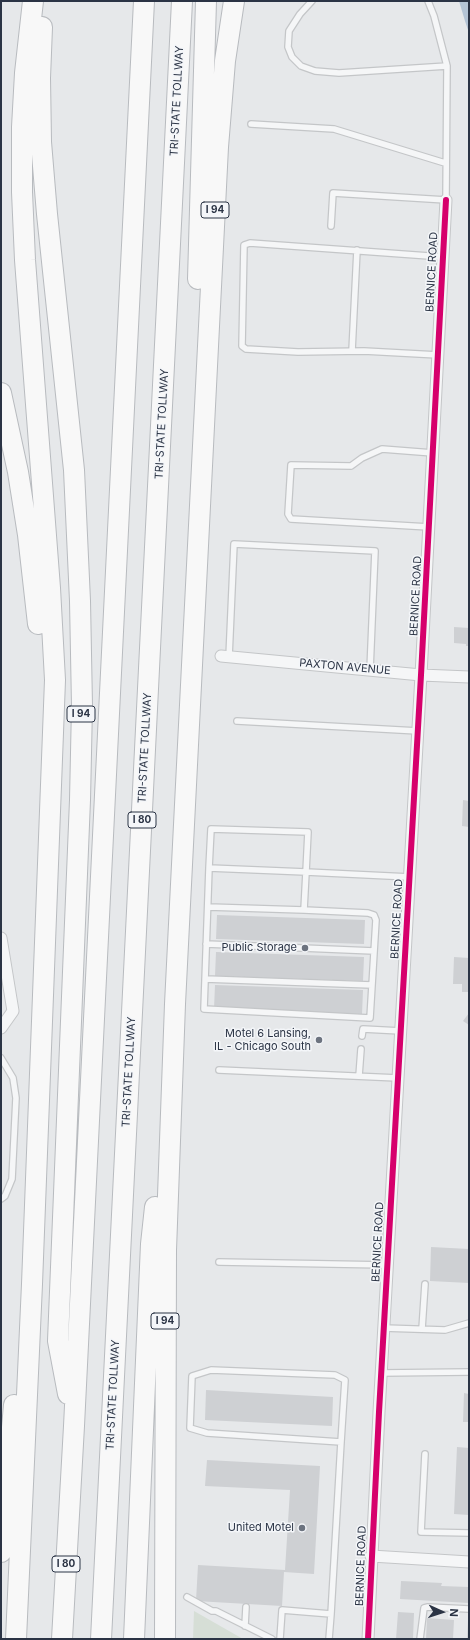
<!DOCTYPE html>
<html>
<head>
<meta charset="utf-8">
<style>
	body { margin:0 }
	#map { position:relative; width:470px; height:1640px; overflow:hidden; background:#e6e8ea; font-family:Inter,sans-serif }
	canvas { display:block }
	.frame { position:absolute; inset:0; border:2px solid #2b3445; pointer-events:none }
	.north { position:absolute; left:422px; top:1592px; width:40px; height:40px; -webkit-text-stroke:3px #f4f6f9; paint-order:stroke; rotate:93deg; font-size:11px; font-weight:700; line-height:16px; text-align:center; color:#2b3445 }
	.north::after { content:''; display:block; margin:auto; width:14px; height:18px; background:#2b3445; clip-path:polygon(50% 0,100% 100%,50% 72%,0 100%) }
</style>
</head>
<body>
<div id="map">
<canvas width="470" height="1640"></canvas>
<div class="frame"></div>
<div class="north">N</div>
</div>
<script>
const ctx = document.querySelector('canvas').getContext('2d');
ctx.lineJoin = 'round';
function fillPath(path, color) { ctx.fillStyle = color; ctx.fill(path, 'evenodd'); }
const toPath = rows => new Path2D(rows.map(r => 'M' + r).join(''));
function strokePath(path, color, width, dash) { ctx.strokeStyle = color; ctx.lineWidth = width; ctx.lineCap = dash ? 'butt' : 'round'; ctx.setLineDash(dash || []); ctx.stroke(path); }
function drawText(font, color, halo, rows, align = 'center') {
  ctx.font = font + ' Inter,sans-serif'; ctx.lineWidth = 3; ctx.setLineDash([]); ctx.textBaseline = 'middle'; ctx.strokeStyle = halo; ctx.fillStyle = color; for (const [text, x, y, turn = 0] of rows) {
    ctx.save(); ctx.translate(x, y); ctx.rotate((+turn || 0) * Math.PI / 180); ctx.textAlign = isNaN(turn) ? turn : align; if (halo) ctx.strokeText(text, 0, 0); ctx.fillText(text, 0, 0); ctx.restore();
  }
}
const green = toPath([
	[194,1611,243,1639,193,1639]
]);
const water = toPath([
	[459,1,469,1,469,33,465,21]
]);
const building = toPath([
	[454,627,469,628,469,646,466,646,466,644,454,643],
	[463,800,469,801,469,827,462,826],
	[217,915,365,920,364,944,216,939],
	[216,952,364,957,363,981,215,976],
	[454,957,469,958,469,992,462,992,462,984,453,984],
	[215,985,363,990,362,1014,214,1009],
	[469,1013,469,1025,463,1021],
	[431,1247,469,1249,469,1283,430,1281],
	[206,1390,333,1397,332,1426,205,1420],
	[464,1393,469,1394,469,1422,463,1422],
	[457,1447,469,1448,469,1515,454,1514],
	[207,1460,320,1466,314,1574,284,1572,282,1606,196,1601,198,1565,285,1570,290,1490,205,1486],
	[401,1581,442,1583,441,1586,469,1587,469,1603,400,1599],
	[398,1612,414,1613,413,1639,396,1639],
	[427,1618,454,1620,453,1639,426,1639],
	[468,1621,469,1621,469,1639,467,1639]
]);
const lane = toPath([
	[312,1,300,14,289,31,288,47,292,57,301,66,315,71,339,73,447,66],
	[251,124,334,129,445,163],
	[331,226,333,193,446,200,447,66,434,16,428,1],
	[352,351,357,250],
	[438,355,364,351,298,352,246,349,242,346,244,245,250,243,443,257],
	[429,527,291,519,288,514,291,465,351,466,362,458,382,449,433,453],
	[229,657,234,544,375,551,370,670],
	[237,721,418,731],
	[209,868,211,829,308,832,306,872,304,910,368,913,374,915,376,920,370,1018,204,1009,209,868,306,872,410,877],
	[208,907,304,910],
	[206,944,374,951],
	[205,979,372,985],
	[362,1036,363,1029,401,1031],
	[1,1058,13,1078,16,1098,12,1179,5,1196,1,1199],
	[219,1070,398,1078],
	[359,1076,361,1049],
	[219,1262,387,1265],
	[383,1328,445,1330,469,1323],
	[422,1329,425,1284],
	[381,1373,469,1372],
	[425,1454,421,1532,469,1533],
	[187,1597,212,1611,216,1611,272,1639],
	[245,1626,246,1607],
	[280,1639,282,1610,331,1614],
	[329,1639,331,1614,341,1442,345,1380,335,1375,211,1370,192,1376,190,1428,207,1433,341,1442],
	[420,1639,424,1608,428,1607,469,1609]
]);
const street = toPath([
	[221,656,421,675,469,677],
	[1,938,13,1011,1,1028],
	[371,1556,469,1562],
	[368,1639,379,1412,421,675,446,200]
]);
const highway = toPath([
	[42,27,40,78,41,142,47,214,74,470,80,601,82,706,80,800,58,1341,68,1394],
	[198,279,206,1],
	[1,393,18,472,28,535,38,624],
	[1,1552,14,1405],
	[16,1639,32,1284,55,680,50,588,25,260,22,192,22,127,25,73,33,1],
	[62,1639,74,1426,144,1],
	[101,1639,182,1],
	[134,1639,151,1244,155,1207],
	[165,1639,166,1250,175,1004,218,147,225,61,234,1]
]);
const cycleway = toPath([
	[368,1639,379,1412,421,675,446,200]
]);
const markers = [
	[305,948,4,"#6c737f"],
	[319,1040,4,"#6c737f"],
	[302,1528,4,"#6c737f"]
];
const shields = [
	[215,210,28],
	[81,714,28],
	[142,820,28],
	[165,1321,28],
	[66,1564,28]
];
const shieldNames = [
	["I 94",215,210],
	["I 94",81,714],
	["I 80",142,820],
	["I 94",165,1321],
	["I 80",66,1564]
];
const streetNames = [
	["TRI-STATE TOLLWAY",177,101,-87],
	["BERNICE ROAD",432,272,-87],
	["TRI-STATE TOLLWAY",162,424,-87],
	["BERNICE ROAD",416,596,-87],
	["PAXTON AVENUE",345,667,5],
	["TRI-STATE TOLLWAY",145,748,-87],
	["BERNICE ROAD",397,919,-87],
	["TRI-STATE TOLLWAY",129,1072,-87],
	["BERNICE ROAD",378,1242,-87],
	["TRI-STATE TOLLWAY",113,1395,-87],
	["BERNICE ROAD",361,1566,-88]
];
const poiNames = [
	["Public Storage",297,948],
	["Motel 6 Lansing,",311,1034],
	["IL - Chicago South",311,1047],
	["United Motel",294,1528]
];
fillPath(green, '#d6ded6');
fillPath(water, '#b4c4d5');
fillPath(building, '#ced0d3');
strokePath(lane, '#c4c6c8', 8);
strokePath(street, '#c4c6c8', 13);
strokePath(highway, '#b8bbbf', 22);
strokePath(lane, '#f5f6f7', 5.5);
strokePath(street, '#f5f6f7', 11);
strokePath(highway, '#f8f8f8', 20);
strokePath(cycleway, '#d6006c', 6);
for (const [x, y, r, color] of markers) { const dot = new Path2D(); dot.arc(x, y, r, 0, 2 * Math.PI); ctx.fillStyle = color; ctx.fill(dot); strokePath(dot, '#f4f6f9', 1.5); }
for (const [x, y, w] of shields) { const box = new Path2D(); box.roundRect(x - w / 2, y - 8, w, 16, 3); ctx.fillStyle = '#f4f6f9'; ctx.fill(box); strokePath(box, '#2b3445', 1); }
drawText('bold 10px', '#2b3445', null, shieldNames);
drawText('11px', '#2b3445', '#f4f6f9', streetNames);
drawText('11px', '#2b3445', '#f4f6f9', poiNames, 'right');
</script>
</body>
</html>
